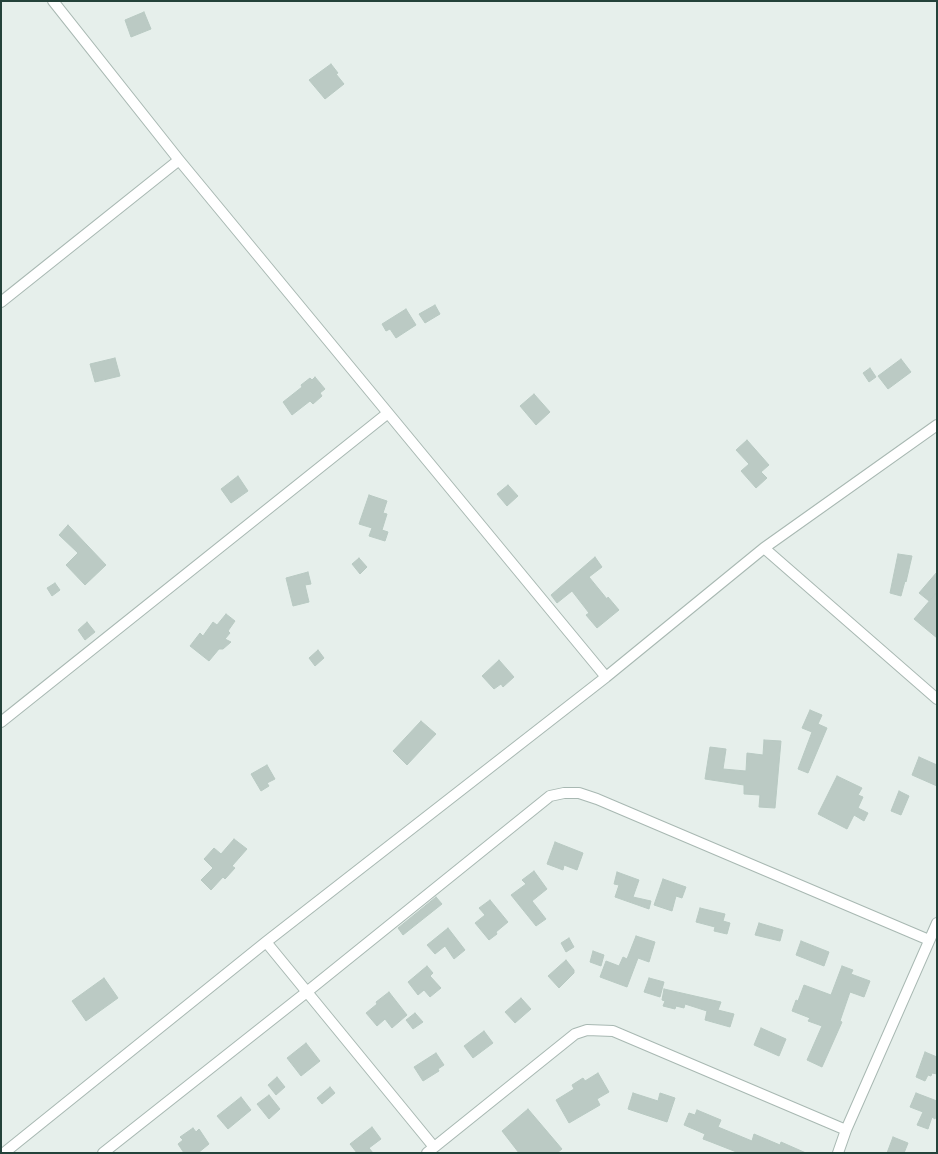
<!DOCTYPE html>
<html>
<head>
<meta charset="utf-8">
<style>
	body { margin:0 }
	#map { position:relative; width:938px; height:1154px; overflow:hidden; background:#e6efeb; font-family:"DejaVu Sans",sans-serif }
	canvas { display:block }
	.frame { position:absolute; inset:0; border:2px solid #24423a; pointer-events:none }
</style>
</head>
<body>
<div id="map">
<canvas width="938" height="1154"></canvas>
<div class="frame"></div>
</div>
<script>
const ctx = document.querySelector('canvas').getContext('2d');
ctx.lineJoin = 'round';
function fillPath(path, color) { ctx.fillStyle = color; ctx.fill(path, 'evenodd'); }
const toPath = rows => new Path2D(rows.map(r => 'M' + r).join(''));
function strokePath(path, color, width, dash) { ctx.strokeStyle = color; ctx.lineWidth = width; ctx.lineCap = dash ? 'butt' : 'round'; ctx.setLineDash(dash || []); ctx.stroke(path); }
const building = toPath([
	[144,12,151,29,131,37,125,20,144,12],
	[331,64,338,73,336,74,344,84,325,99,309,80,331,64],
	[435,305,440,314,425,323,419,314,435,305],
	[406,309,416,325,396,338,390,329,386,331,382,324,406,309],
	[115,358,120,376,95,382,90,364,115,358],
	[901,359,911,372,888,389,878,376,901,359],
	[870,368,876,377,869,382,863,373,870,368],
	[315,377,325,389,320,393,322,396,313,404,310,401,292,415,283,402,302,387,301,385,310,378,312,380,315,377],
	[534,394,550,412,536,425,520,406,534,394],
	[747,440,769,465,761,472,767,478,756,488,741,471,749,464,736,450,747,440],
	[238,476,248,491,231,503,221,489,238,476],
	[508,485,518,496,507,506,497,494,508,485],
	[369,495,387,501,383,513,387,514,382,530,388,532,385,541,369,536,372,528,359,524,369,495],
	[68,525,106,565,85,585,66,565,78,553,59,535,68,525],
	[898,554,912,556,906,582,905,581,901,596,890,593,898,554],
	[595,557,602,567,589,577,607,599,608,597,619,610,597,628,586,615,589,613,572,591,557,603,551,595,595,557],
	[359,558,367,567,360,574,352,564,359,558],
	[308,572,311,584,305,585,309,602,293,606,286,578,308,572],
	[937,572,937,592,929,601,919,593,937,572],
	[55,583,60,590,52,596,47,588,55,583],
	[937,592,937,638,914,619,937,592],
	[226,614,235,621,228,631,230,633,225,639,231,642,223,649,219,649,209,661,190,646,200,633,203,636,213,622,217,625,226,614],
	[87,622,95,632,85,640,78,630,87,622],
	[318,650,324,658,315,666,309,658,318,650],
	[499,660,514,677,503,687,501,684,494,689,482,676,499,660],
	[810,710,822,715,818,724,827,728,808,773,798,769,812,732,802,728,810,710],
	[421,721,436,734,407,765,393,751,421,721],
	[764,740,781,741,775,808,759,807,760,795,744,794,744,785,705,779,710,747,726,749,723,769,746,771,747,753,763,755,764,740],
	[919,757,937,765,937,786,912,775,919,757],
	[267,765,275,779,267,783,269,786,261,791,251,774,267,765],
	[837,776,862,788,858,795,863,797,858,808,868,813,864,821,854,815,847,829,818,814,837,776],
	[899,791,909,796,901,815,891,811,899,791],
	[234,839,247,849,232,866,235,868,225,879,223,877,211,890,201,880,213,868,204,859,214,848,221,854,234,839],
	[555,842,583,853,577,870,564,865,563,870,547,864,555,842],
	[534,871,547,889,532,901,546,919,536,926,511,895,526,884,522,880,534,871],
	[617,872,639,880,633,897,651,901,649,909,615,897,619,885,614,884,617,872],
	[663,879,686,887,682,898,676,896,672,911,654,905,663,879],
	[436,897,442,904,403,935,398,928,436,897],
	[490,900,508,922,496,932,497,934,489,940,475,923,485,915,479,908,490,900],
	[700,908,725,914,723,921,730,923,727,934,714,931,715,927,696,922,700,908],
	[759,923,783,930,780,941,755,935,759,923],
	[448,928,465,950,454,959,445,946,435,954,427,945,448,928],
	[636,936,655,942,649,962,638,958,627,987,600,977,606,961,619,966,623,957,627,959,636,936],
	[569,938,574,947,566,952,561,943,569,938],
	[801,941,829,952,824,966,796,955,801,941],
	[593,951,604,955,601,966,590,962,593,951],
	[566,960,574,970,574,973,559,988,548,976,566,960],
	[427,966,433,973,430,976,441,988,430,997,424,990,418,995,408,982,427,966],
	[842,966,853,970,851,974,870,981,864,997,850,992,840,1021,842,1022,822,1067,807,1060,822,1026,808,1021,810,1018,792,1011,796,1000,798,1001,804,985,831,995,842,966],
	[104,978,118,998,86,1021,72,1001,104,978],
	[649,978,664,982,660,997,644,992,649,978],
	[664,989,721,1002,718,1010,734,1014,730,1027,705,1020,707,1011,685,1004,684,1008,676,1006,675,1009,663,1006,665,1001,662,1000,664,989],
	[389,992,407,1015,392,1028,385,1019,377,1026,366,1013,377,1004,376,1002,389,992],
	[521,998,531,1009,515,1023,505,1012,521,998],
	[415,1013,423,1022,413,1029,406,1020,415,1013],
	[761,1028,786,1039,779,1056,754,1045,761,1028],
	[484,1031,493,1043,473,1058,464,1046,484,1031],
	[306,1043,320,1061,301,1076,287,1058,306,1043],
	[925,1052,937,1057,937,1074,932,1073,931,1076,928,1075,925,1081,916,1077,925,1052],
	[436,1053,444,1065,438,1069,439,1071,423,1081,414,1067,436,1053],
	[598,1073,609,1092,597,1099,600,1105,569,1123,556,1100,574,1089,572,1085,583,1078,585,1081,598,1073],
	[277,1077,285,1087,276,1095,268,1085,277,1077],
	[330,1087,335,1093,322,1104,317,1098,330,1087],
	[633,1093,658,1101,660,1093,675,1098,667,1122,628,1109,633,1093],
	[916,1093,937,1101,937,1114,935,1119,932,1117,928,1129,917,1125,923,1112,910,1107,916,1093],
	[269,1095,280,1109,269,1119,257,1104,269,1095],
	[241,1097,251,1110,228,1129,217,1116,241,1097],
	[528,1109,562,1149,557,1153,519,1153,502,1131,528,1109],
	[697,1110,721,1120,718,1127,752,1141,754,1134,780,1145,781,1142,806,1153,739,1153,711,1142,703,1139,705,1134,684,1125,689,1113,695,1115,697,1110],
	[372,1127,381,1139,369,1148,373,1153,357,1153,350,1144,372,1127],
	[193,1128,196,1132,199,1129,209,1144,198,1153,184,1153,178,1144,183,1140,180,1137,193,1128],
	[893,1137,908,1143,904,1153,887,1153,893,1137]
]);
const minor = toPath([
	[1,302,179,160],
	[388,413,606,677],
	[764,548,937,699],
	[1,722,388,413,179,160,53,1],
	[266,942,434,1147],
	[4,1153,266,942,606,677,764,548,937,425],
	[103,1153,308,991,550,796,564,793,579,793,597,799,929,940],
	[427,1153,575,1034,587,1030,613,1031,846,1130],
	[838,1153,846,1130,937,923]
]);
fillPath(building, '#bbcac4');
strokePath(building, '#b8c9c2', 1);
strokePath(minor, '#a8b8b2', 12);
strokePath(minor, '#fff', 10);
</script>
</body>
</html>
